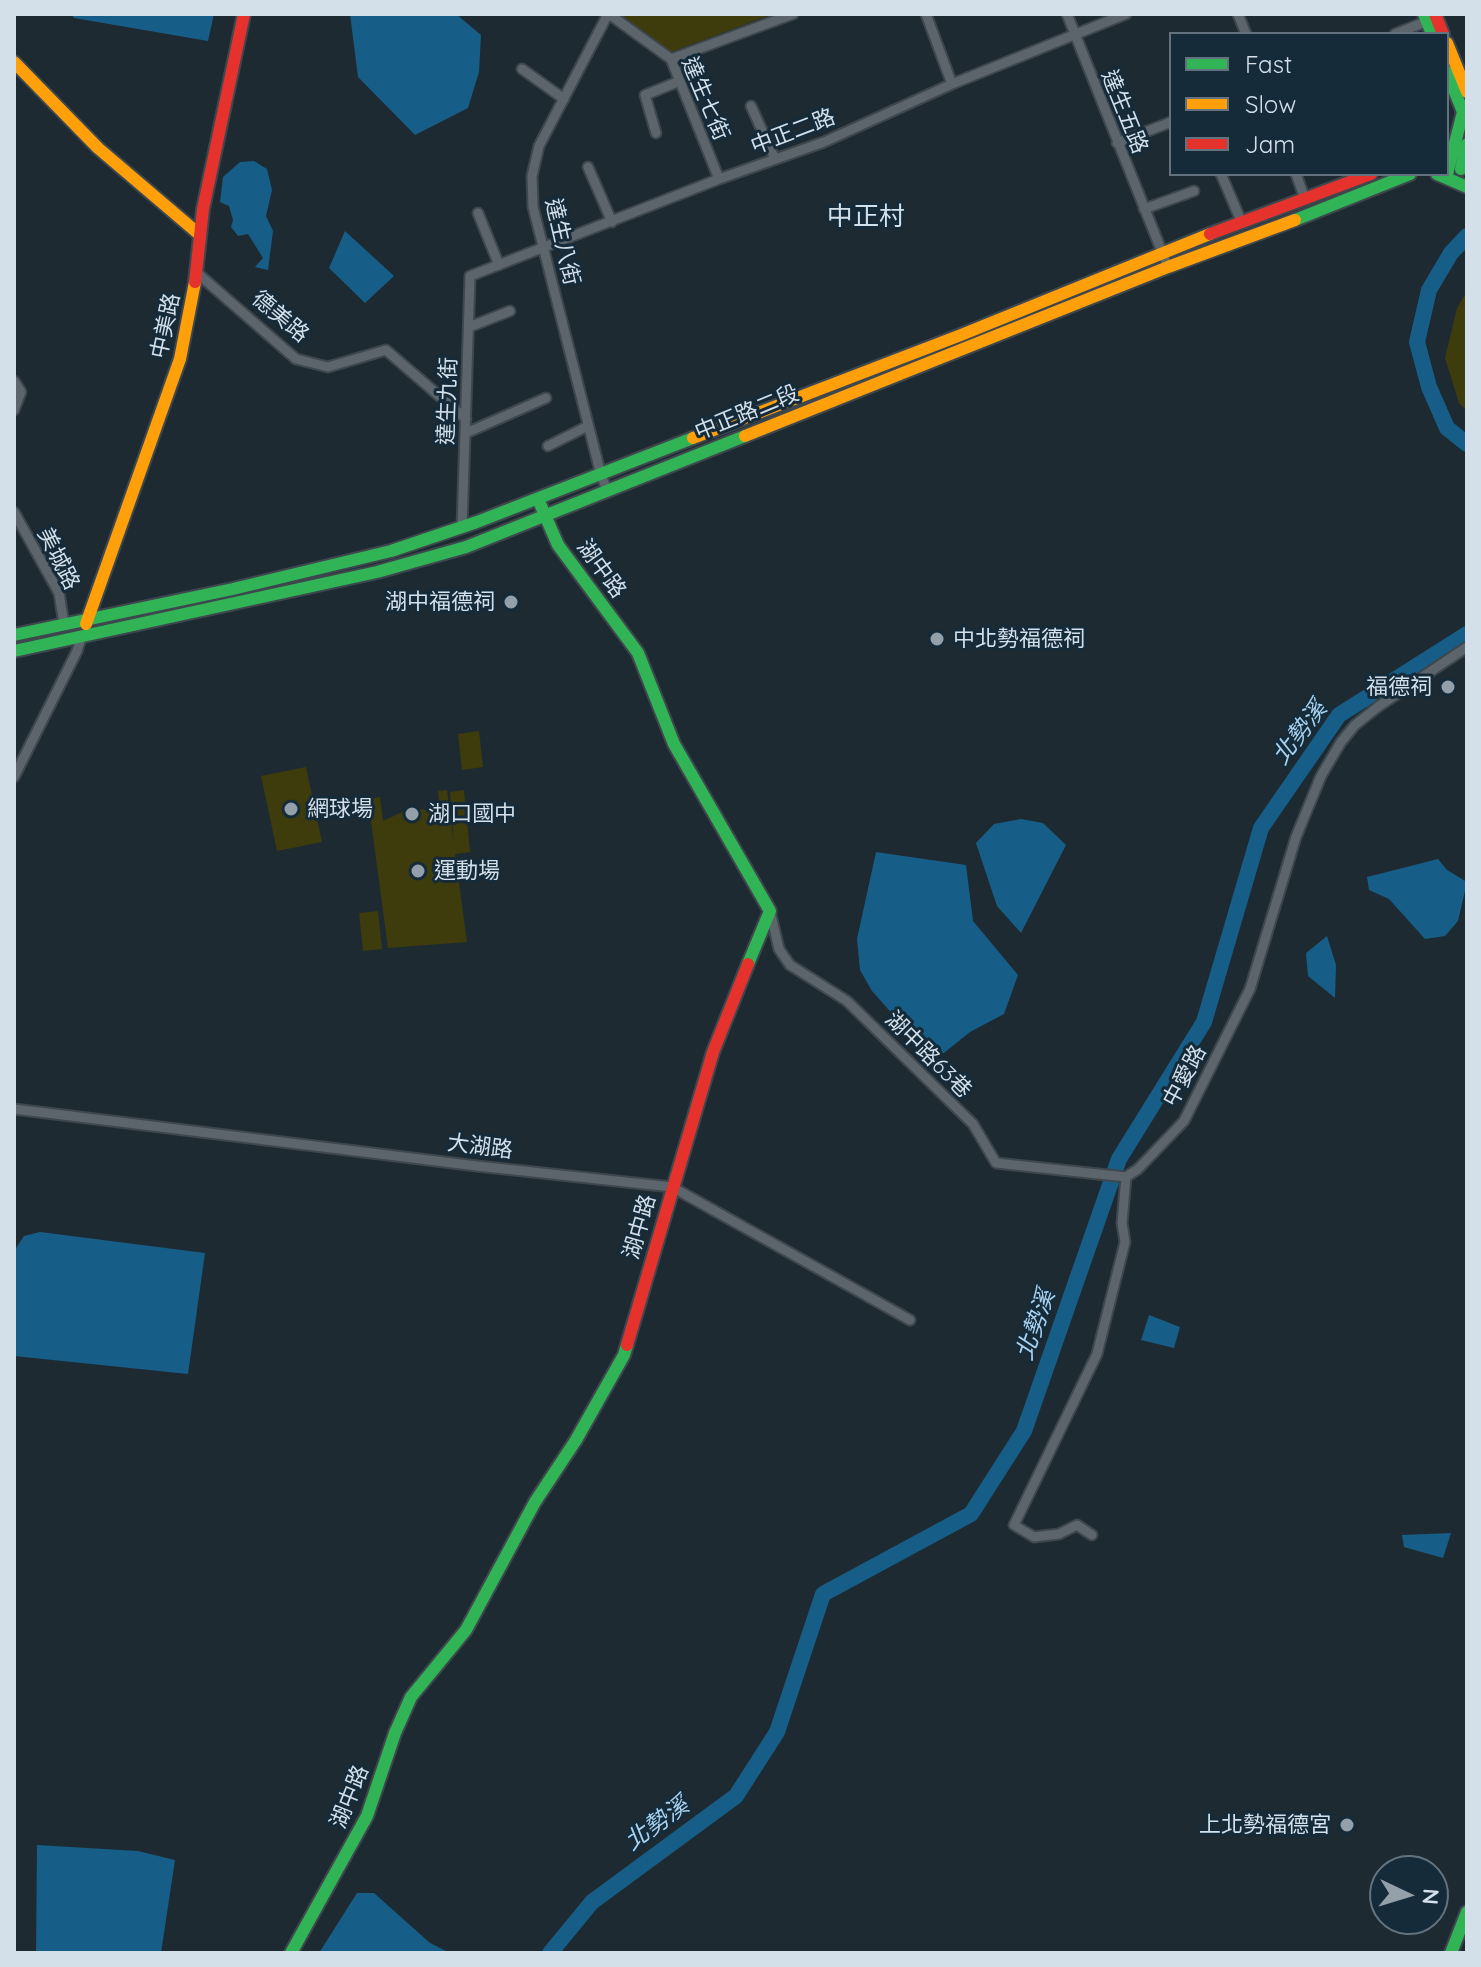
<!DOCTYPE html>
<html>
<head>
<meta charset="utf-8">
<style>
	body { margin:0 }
	#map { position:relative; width:1481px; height:1967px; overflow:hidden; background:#1e2a31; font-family:Quicksand,sans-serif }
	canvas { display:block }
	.frame { position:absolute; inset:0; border:16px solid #d3dfe9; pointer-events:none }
	.legend { position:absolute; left:1169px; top:32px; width:280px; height:144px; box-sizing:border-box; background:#162b39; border:2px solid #62737f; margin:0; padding:10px 14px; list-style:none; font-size:24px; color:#d3dfe9 }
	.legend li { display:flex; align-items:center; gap:16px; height:40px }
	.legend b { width:40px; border:2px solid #62737f }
	.north { position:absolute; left:1369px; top:1855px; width:80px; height:80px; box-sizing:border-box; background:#162b39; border:2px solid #62737f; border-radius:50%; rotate:94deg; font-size:22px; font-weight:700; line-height:32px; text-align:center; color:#d3dfe9 }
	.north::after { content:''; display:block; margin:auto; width:28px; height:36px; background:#94a0a9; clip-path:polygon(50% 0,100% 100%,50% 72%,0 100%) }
</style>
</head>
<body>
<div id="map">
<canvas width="1481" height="1967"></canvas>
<div class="frame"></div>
<ul class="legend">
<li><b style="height:10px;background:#30b455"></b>Fast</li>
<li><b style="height:10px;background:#ff9f0a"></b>Slow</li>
<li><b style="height:10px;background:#e5322d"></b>Jam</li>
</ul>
<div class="north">N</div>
</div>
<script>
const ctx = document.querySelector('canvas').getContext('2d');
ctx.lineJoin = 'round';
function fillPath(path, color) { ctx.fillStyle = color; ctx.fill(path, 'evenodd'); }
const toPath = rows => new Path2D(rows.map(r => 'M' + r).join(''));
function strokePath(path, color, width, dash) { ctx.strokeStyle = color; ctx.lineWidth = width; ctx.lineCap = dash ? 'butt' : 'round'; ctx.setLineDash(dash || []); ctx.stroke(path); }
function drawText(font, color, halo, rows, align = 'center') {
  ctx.font = font + ' Quicksand,"Noto Sans TC",sans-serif'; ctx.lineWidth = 6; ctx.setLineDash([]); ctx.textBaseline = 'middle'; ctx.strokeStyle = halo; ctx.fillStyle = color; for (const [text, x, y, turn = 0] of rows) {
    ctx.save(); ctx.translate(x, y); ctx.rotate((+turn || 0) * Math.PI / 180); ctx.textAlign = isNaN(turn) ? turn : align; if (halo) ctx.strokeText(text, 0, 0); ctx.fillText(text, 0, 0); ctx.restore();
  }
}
const green = toPath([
	[618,14,773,14,671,52],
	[1467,291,1467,411,1459,403,1445,358,1457,308],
	[479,731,483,767,462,770,458,734],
	[306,767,322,842,277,851,261,776],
	[447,790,454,845,450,792,464,790,470,852,455,854,467,942,388,948,368,799,380,797,383,821,413,807,437,813,440,811,438,791],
	[378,911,382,949,363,951,359,913]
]);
const water = toPath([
	[71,14,214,14,208,41,74,18],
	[350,14,456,14,481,35,479,72,468,108,415,135,358,77],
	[254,161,267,169,272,190,266,216,273,231,268,270,255,267,263,258,248,234,238,236,231,227,233,220,229,206,220,202,223,177,240,162],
	[345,231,394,276,365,303,329,268],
	[1021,819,1043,823,1066,845,1021,933,997,906,976,843,994,824],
	[876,852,966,865,973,921,1018,975,1004,1014,970,1032,934,1061,872,991,860,970,857,939],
	[1438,859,1447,870,1467,882,1458,921,1445,936,1425,939,1389,899,1369,890,1367,877],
	[1327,936,1336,965,1335,998,1308,976,1306,953],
	[40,1232,205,1253,188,1374,14,1356,14,1251,24,1236],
	[1149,1315,1180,1327,1174,1348,1141,1340],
	[1451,1533,1443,1558,1404,1547,1402,1535],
	[37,1845,138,1851,175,1860,161,1953,36,1953],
	[357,1893,374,1893,430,1943,450,1953,319,1953]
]);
const river = toPath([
	[1467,236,1451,253,1429,290,1417,342,1429,387,1447,428,1467,444],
	[550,1953,592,1902,736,1796,777,1732,823,1594,971,1514,1024,1431,1119,1159,1204,1022,1261,828,1339,715,1467,634]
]);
const street = toPath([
	[609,14,671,59,719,179],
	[926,14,952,84],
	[1067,14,1168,267],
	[1238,14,1246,34],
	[1395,34,1430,20],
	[671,59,793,14],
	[522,69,564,99],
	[751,106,775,159],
	[656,133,645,95,680,81],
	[1117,143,1171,122],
	[588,167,612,222],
	[1221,174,1242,223],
	[1296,174,1305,199],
	[1144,209,1194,191],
	[478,213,499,265],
	[196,272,296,359,328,367,386,350,466,419],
	[469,327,510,311],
	[14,381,21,392,14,410],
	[466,433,546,398],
	[548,446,588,426],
	[607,490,601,475,533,207,532,176,539,146,608,14],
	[14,512,59,593,64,624],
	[462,527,470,276,719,179,824,142,952,84,1126,14],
	[14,777,77,651,82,635],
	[770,911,779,949,790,965,847,1001,973,1124,996,1163,1126,1177],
	[14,1109,477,1166,672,1187,910,1320],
	[1092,1535,1077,1525,1059,1534,1034,1537,1014,1525,1097,1354,1125,1242,1122,1223,1126,1177,1138,1169,1184,1121,1250,989,1296,837,1321,776,1341,742,1355,725,1379,706,1467,647]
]);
const fast = toPath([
	[1424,14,1432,34],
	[1461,169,1467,144],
	[1437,174,1467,187],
	[1446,178,1463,112,1447,72],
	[1295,220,1410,174],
	[538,499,558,545,638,653,674,744,770,911,748,964],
	[14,635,233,589,391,551,477,522,693,438],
	[14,651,377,572,466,547,745,436],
	[291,1953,367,1816,395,1733,411,1697,466,1630,535,1502,576,1440,624,1355,627,1345],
	[1451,1953,1467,1912]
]);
const slow = toPath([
	[1447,43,1467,92],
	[14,62,98,148,200,235],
	[745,436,1168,267,1295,220],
	[693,438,961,335,1210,234],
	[86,624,180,359,195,282]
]);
const jam = toPath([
	[1435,14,1443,34],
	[1210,234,1371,174],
	[195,282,203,209,244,14],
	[627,1345,713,1052,748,964]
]);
const markers = [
	[511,602,8,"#94a0a9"],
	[937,639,8,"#94a0a9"],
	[1448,687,8,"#94a0a9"],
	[291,809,8,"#94a0a9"],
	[412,814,8,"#94a0a9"],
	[418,871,8,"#94a0a9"],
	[1347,1825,8,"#94a0a9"]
];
const streetNames = [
	["達生七街",705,99,67],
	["達生五路",1124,112,68],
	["中正二路",793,132,-21],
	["達生八街",562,242,77],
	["德美路",280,317,40],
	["中美路",166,326,-78],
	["達生九街",448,401,-88],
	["中正路二段",747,413,-22],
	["美城路",58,559,63],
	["湖中路",601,569,54],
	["湖中路63巷",928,1055,45],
	["中愛路",1185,1076,-62],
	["大湖路",480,1147,7],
	["湖中路",640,1227,-74],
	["湖中路",350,1797,-68]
];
const poiNames = [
	["湖中福德祠",495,602,"right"],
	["中北勢福德祠",953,639],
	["福德祠",1432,687,"right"],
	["網球場",307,809],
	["湖口國中",428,814],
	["運動場",434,871],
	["上北勢福德宮",1331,1825,"right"]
];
const waterNames = [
	["北勢溪",1300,733,-53],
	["北勢溪",1036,1325,-71],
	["北勢溪",657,1824,-36]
];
const quarterNames = [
	["中正村",866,217]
];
fillPath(green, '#3e3c0c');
fillPath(water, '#165e87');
strokePath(river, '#165e87', 16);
strokePath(street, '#3e474e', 13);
strokePath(fast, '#3e474e', 16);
strokePath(slow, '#3e474e', 16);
strokePath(jam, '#3e474e', 16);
strokePath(street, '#5b656b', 9);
strokePath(fast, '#30b455', 12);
strokePath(slow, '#ff9f0a', 12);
strokePath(jam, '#e5322d', 12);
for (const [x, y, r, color] of markers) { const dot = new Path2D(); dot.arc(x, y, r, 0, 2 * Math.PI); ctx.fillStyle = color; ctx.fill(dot); strokePath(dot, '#162b39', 3); }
drawText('22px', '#d3dfe9', '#162b39', streetNames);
drawText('22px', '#d3dfe9', '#162b39', poiNames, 'left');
drawText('italic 24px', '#a7d1f0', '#162b39', waterNames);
drawText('26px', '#d3dfe9', '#162b39', quarterNames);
</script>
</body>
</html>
